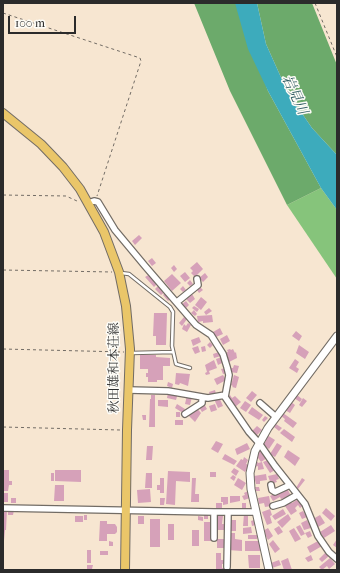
<!DOCTYPE html>
<html>
<head>
<meta charset="utf-8">
<style>
	body { margin:0 }
	#map { position:relative; width:340px; height:573px; overflow:hidden; background:#f7e6d1; font-family:"IM FELL French Canon",serif }
	canvas { display:block }
	.frame { position:absolute; inset:0; border:4px solid #2b2b2b; pointer-events:none }
	.scale { position:absolute; left:8px; top:16px; width:68px; height:18px; box-sizing:border-box; border:2px solid #2b2b2b; border-top:0; padding-left:5px; font-size:12px; line-height:14px; white-space:nowrap; color:#2b2b2b; -webkit-text-stroke:3px #fdfcf7; paint-order:stroke }
</style>
</head>
<body>
<div id="map">
<canvas width="340" height="573"></canvas>
<div class="frame"></div>
<div class="scale">100 m</div>
</div>
<script>
const ctx = document.querySelector('canvas').getContext('2d');
ctx.lineJoin = 'round';
function fillPath(path, color) { ctx.fillStyle = color; ctx.fill(path, 'evenodd'); }
const toPath = rows => new Path2D(rows.map(r => 'M' + r).join(''));
function strokePath(path, color, width, dash) { ctx.strokeStyle = color; ctx.lineWidth = width; ctx.lineCap = dash ? 'butt' : 'round'; ctx.setLineDash(dash || []); ctx.stroke(path); }
function drawText(font, color, halo, rows, align = 'center') {
  ctx.font = font + ' "IM FELL French Canon","Noto Serif JP",serif'; ctx.lineWidth = 3; ctx.setLineDash([]); ctx.textBaseline = 'middle'; ctx.strokeStyle = halo; ctx.fillStyle = color; for (const [text, x, y, turn = 0] of rows) {
    ctx.save(); ctx.translate(x, y); ctx.rotate((+turn || 0) * Math.PI / 180); ctx.textAlign = isNaN(turn) ? turn : align; if (halo) ctx.strokeText(text, 0, 0); ctx.fillText(text, 0, 0); ctx.restore();
  }
}
const green = toPath([
	[321,188,337,210,337,279,287,205]
]);
const forest = toPath([
	[194,3,236,3,268,91,321,188,287,205,230,91],
	[257,3,312,3,337,65,337,155,312,128,288,93,266,44]
]);
const water = toPath([
	[235,3,257,3,266,44,288,93,312,128,337,155,337,210,321,188,268,91,248,49]
]);
const building = toPath([
	[139,235,142,238,135,245,132,241],
	[152,258,156,263,152,266,148,261],
	[197,262,203,269,195,277,191,273,193,271,190,268],
	[174,265,177,269,174,272,171,268],
	[185,272,190,278,185,282,180,276],
	[205,273,208,277,203,282,199,278],
	[150,274,158,283,154,287,145,277],
	[172,274,181,283,172,291,164,281],
	[190,280,193,284,190,286,187,283],
	[159,285,165,292,161,295,155,289],
	[183,286,186,290,183,292,180,289],
	[200,287,203,290,199,293,197,290],
	[165,293,171,298,168,301,163,295],
	[192,294,195,299,190,303,186,299],
	[201,297,207,302,201,310,195,305],
	[186,301,189,305,186,308,182,304],
	[194,306,199,309,197,312,192,308],
	[209,308,212,311,206,315,204,312],
	[194,310,197,314,195,316,191,313],
	[154,313,167,313,166,345,156,345,156,336,153,336],
	[212,315,213,322,203,323,203,321,198,322,197,316],
	[184,317,187,319,182,326,179,323],
	[188,323,191,325,187,332,182,329,184,324,186,326],
	[220,328,223,334,216,337,213,332],
	[296,331,302,336,299,341,292,336],
	[227,335,230,341,223,345,220,339],
	[199,337,201,342,193,346,191,340],
	[210,342,213,345,210,348,207,345],
	[299,345,309,352,305,359,296,353],
	[198,346,200,352,195,354,192,348],
	[205,346,206,351,202,352,201,347],
	[230,349,231,350,233,349,235,353,236,352,237,358,229,362,225,353,228,352,227,350],
	[219,352,221,356,214,358,213,354],
	[140,355,156,355,156,357,170,358,170,366,163,366,163,380,157,380,157,382,148,382,148,377,146,377,146,373,148,373,148,369,140,369],
	[222,357,224,362,218,365,216,359],
	[295,359,299,362,296,367,299,369,297,373,289,368],
	[214,360,217,368,209,371,210,374,206,375,205,373,207,372,205,365],
	[234,365,239,366,237,373,230,372,231,368,233,368],
	[226,368,227,373,223,374,221,369],
	[176,373,190,374,188,386,180,383,179,385,175,384],
	[223,375,226,380,217,385,214,379],
	[234,375,239,377,236,388,232,387,233,386,231,385],
	[168,382,173,384,172,388,167,386],
	[215,390,216,394,210,396,209,392],
	[252,391,257,395,251,402,246,398],
	[168,392,178,393,176,400,167,398],
	[151,395,155,395,155,427,149,427,150,399,151,399],
	[187,395,192,397,190,405,185,404],
	[230,395,232,398,235,396,241,402,235,407,227,398],
	[297,395,302,399,300,402,294,398],
	[219,397,223,406,218,408,214,399],
	[303,398,307,401,302,407,299,405],
	[158,400,168,400,168,407,158,406],
	[245,401,251,405,246,412,240,408],
	[291,402,295,405,290,413,285,410],
	[177,404,185,409,183,413,175,408],
	[204,404,207,409,202,412,199,407],
	[215,404,217,410,211,412,209,406],
	[196,407,201,413,195,422,188,415],
	[252,407,263,415,259,420,248,413],
	[176,412,180,412,180,417,176,417],
	[283,413,297,423,293,428,284,421,285,419,281,416],
	[142,415,146,415,146,420,143,420],
	[265,416,268,418,264,422,262,420],
	[175,420,183,420,183,425,175,425],
	[276,424,282,428,279,431,274,427],
	[257,426,262,430,256,436,251,432],
	[284,429,295,437,292,442,280,433],
	[267,435,275,440,269,449,263,445,266,441,264,439],
	[216,441,223,444,218,453,211,449],
	[247,443,250,449,237,455,235,449],
	[277,443,282,446,275,457,270,454],
	[147,446,153,446,152,460,146,460],
	[261,450,267,458,261,462,256,455],
	[288,450,300,458,295,466,284,457],
	[225,454,237,461,234,465,222,459],
	[244,457,248,460,246,464,249,465,245,472,236,466,241,459,243,460],
	[268,460,275,470,270,473,263,462],
	[258,462,258,463,262,462,264,469,258,470,258,466,255,467,254,463],
	[234,468,239,471,236,476,231,472],
	[3,470,9,470,9,481,12,481,12,485,9,485,8,491,3,491],
	[55,470,81,470,81,482,55,481],
	[168,471,190,472,190,482,176,481,175,505,166,504],
	[210,472,216,472,216,477,210,477],
	[51,473,54,473,54,481,51,481],
	[146,473,152,473,152,488,145,488],
	[266,474,267,480,260,481,260,484,256,484,254,476],
	[277,474,279,479,276,480,277,482,271,484,268,476],
	[233,475,236,477,234,481,230,478],
	[160,478,164,478,164,493,160,493,160,490,157,490,157,485,160,485],
	[192,478,196,478,195,494,199,494,199,502,191,502],
	[238,478,246,483,242,490,234,485],
	[302,478,305,480,298,489,296,488],
	[55,485,64,485,64,501,54,501],
	[255,487,259,487,260,491,256,491],
	[287,488,291,496,281,499,280,497,273,501,270,496],
	[150,489,151,502,138,503,137,490],
	[248,491,250,498,244,500,242,496,245,495,244,493],
	[3,493,8,493,8,502,3,502],
	[230,496,240,496,240,501,230,503],
	[269,496,271,506,265,507,264,503,259,504,258,498],
	[221,497,228,497,228,504,223,505,223,502,221,502],
	[11,498,16,498,16,503,11,503],
	[160,498,165,498,164,505,160,505],
	[298,499,303,506,300,508,298,505,295,508,297,511,291,515,285,506,290,502,292,503],
	[216,503,222,503,222,509,216,508],
	[242,503,246,503,246,509,242,509],
	[326,508,335,516,331,521,322,513],
	[270,509,272,515,270,516,272,523,267,525,262,512],
	[283,509,286,514,275,520,272,516],
	[3,510,7,510,6,530,5,530,4,541,3,541],
	[8,510,14,510,13,515,8,515],
	[303,511,307,517,302,519,299,513],
	[244,514,248,514,248,526,243,526],
	[288,514,291,519,282,528,277,522],
	[84,515,87,515,87,520,84,520],
	[204,515,208,515,208,519,204,519],
	[320,515,325,523,318,527,313,519],
	[75,516,83,516,83,522,75,522],
	[138,516,144,516,144,524,138,524],
	[198,516,203,517,203,521,198,520],
	[217,516,223,516,222,524,225,524,225,530,217,530],
	[150,519,160,519,160,547,150,547],
	[229,520,236,520,236,531,229,531],
	[254,520,256,525,252,526,251,521],
	[307,520,311,528,304,530,301,523],
	[100,521,107,521,107,524,115,524,117,527,117,532,115,534,107,534,107,541,99,541],
	[204,522,212,522,212,526,210,526,210,529,211,530,211,541,204,541],
	[168,524,174,524,174,540,168,540],
	[300,525,305,534,301,536,296,527],
	[331,525,335,531,324,538,320,532],
	[279,526,283,532,278,535,274,529],
	[251,527,252,533,243,534,243,528],
	[268,528,273,536,268,540,263,531],
	[294,528,301,539,295,542,289,531],
	[192,530,199,530,199,546,192,546],
	[310,531,312,536,308,538,305,533],
	[230,533,235,533,235,539,242,540,242,551,228,550],
	[248,535,258,535,257,539,248,539],
	[217,539,225,539,225,548,217,548],
	[337,539,337,548,333,545],
	[273,540,280,549,275,553,269,544],
	[109,541,113,542,113,546,109,546],
	[245,541,260,541,260,551,245,551],
	[318,541,322,546,310,553,307,547],
	[87,550,91,550,91,563,87,563],
	[100,551,108,551,108,555,100,555],
	[326,552,329,556,322,562,319,559],
	[216,553,221,553,221,560,225,560,225,564,222,564,222,568,224,568,224,570,216,570],
	[248,555,260,555,260,568,249,568],
	[311,555,313,560,308,562,305,558],
	[288,558,292,570,284,570,281,561],
	[330,558,335,564,329,569,327,566,322,570,319,567],
	[279,560,281,565,272,568,271,563],
	[87,565,93,565,92,569,87,569]
]);
const path = toPath([
	[315,3,337,57],
	[3,13,140,58,141,61,97,196],
	[3,195,66,196,77,201,79,200],
	[3,270,112,272],
	[3,349,124,352],
	[3,427,120,430]
]);
const service = toPath([
	[121,273,129,274,170,307,173,312,172,346,176,364,190,368],
	[132,353,173,352]
]);
const minor = toPath([
	[88,203,94,201,98,202,115,230,145,266,196,325,211,335,216,343,223,354,227,367,229,375,225,397,249,432,259,443,275,466,305,504,318,536,329,552,337,559],
	[177,302,198,285,197,279],
	[129,390,168,391,208,398,225,395],
	[260,403,276,417],
	[185,414,202,403,202,397],
	[271,485,272,490,275,492,290,485],
	[273,506,283,503,297,495],
	[3,508,214,512,255,512],
	[214,512,214,538],
	[227,567,228,513]
]);
const tertiary = toPath([
	[269,570,251,489,250,473,255,451,268,428,337,336]
]);
const primary = toPath([
	[3,113,41,144,63,167,80,189,104,232,119,272,126,306,130,349,127,430,125,570]
]);
const streetNames = [
	["秋田雄和本荘線",115,368,-90]
];
const waterNames = [
	["岩見川",294,95,65]
];
fillPath(green, '#86c47b');
fillPath(forest, '#6caa6b');
fillPath(water, '#3dabbc');
fillPath(building, '#d6a1b9');
strokePath(service, '#726c65', 4.5);
strokePath(minor, '#726c65', 8);
strokePath(tertiary, '#726c65', 9);
strokePath(primary, '#726c65', 10);
strokePath(path, '#726c65', 1, [3, 3]);
strokePath(service, '#fff', 2.5);
strokePath(minor, '#fff', 5.5);
strokePath(tertiary, '#fff', 7);
strokePath(primary, '#eac669', 8);
drawText('13px', '#2b2b2b', '#fdfcf7', streetNames);
drawText('italic 14px', '#325e65', '#fdfcf7', waterNames);
</script>
</body>
</html>
